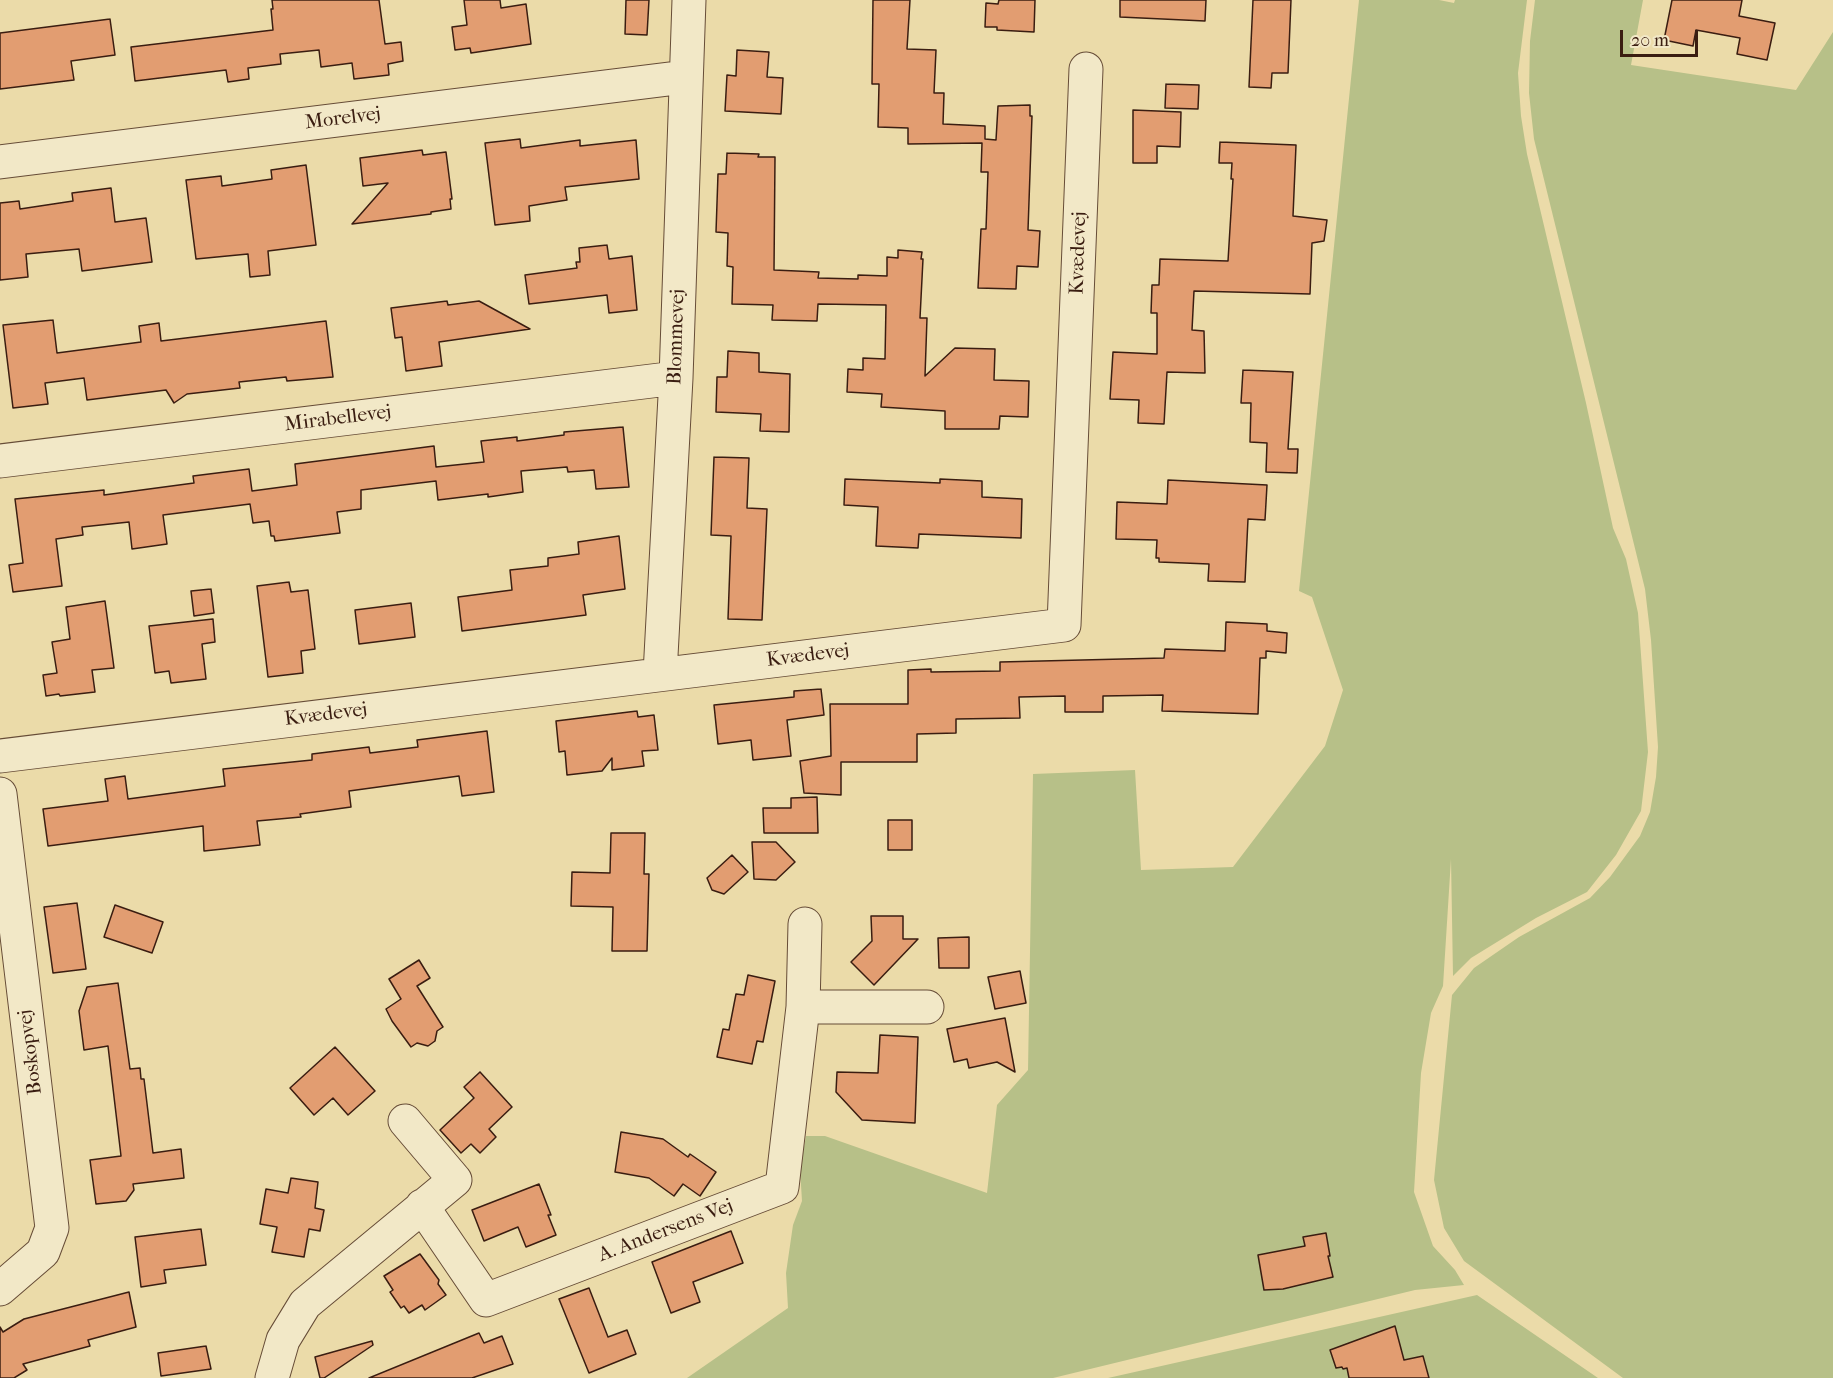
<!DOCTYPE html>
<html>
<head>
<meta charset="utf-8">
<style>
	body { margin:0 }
	#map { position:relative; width:1833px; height:1378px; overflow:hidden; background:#ebdba9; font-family:"IM FELL French Canon",serif }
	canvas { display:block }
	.scale { position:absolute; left:1620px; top:30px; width:78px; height:27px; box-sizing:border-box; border:3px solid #3a1d11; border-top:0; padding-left:8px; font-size:18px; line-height:21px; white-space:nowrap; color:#3a1d11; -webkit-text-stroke:4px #f2e8c7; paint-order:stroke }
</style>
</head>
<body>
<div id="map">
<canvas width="1833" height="1378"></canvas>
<div class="scale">20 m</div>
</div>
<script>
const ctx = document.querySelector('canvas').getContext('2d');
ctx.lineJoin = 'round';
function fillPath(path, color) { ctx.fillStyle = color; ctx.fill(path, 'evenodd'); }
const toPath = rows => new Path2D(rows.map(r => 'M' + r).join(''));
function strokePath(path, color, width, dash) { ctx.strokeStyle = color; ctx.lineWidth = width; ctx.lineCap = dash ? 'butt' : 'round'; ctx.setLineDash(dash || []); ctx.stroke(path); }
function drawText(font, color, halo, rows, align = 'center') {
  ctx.font = font + ' "IM FELL French Canon",serif'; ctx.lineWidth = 5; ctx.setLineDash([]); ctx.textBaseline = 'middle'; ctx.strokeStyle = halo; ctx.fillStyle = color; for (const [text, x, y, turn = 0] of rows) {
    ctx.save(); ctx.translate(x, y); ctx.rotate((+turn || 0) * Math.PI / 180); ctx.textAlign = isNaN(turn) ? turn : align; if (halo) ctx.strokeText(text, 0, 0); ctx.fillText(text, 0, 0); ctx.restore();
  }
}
const green = toPath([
	[1359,0,1439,0,1454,3,1455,0,1527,0,1518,73,1521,116,1527,154,1586,403,1613,528,1626,559,1638,613,1648,752,1641,811,1616,855,1587,892,1536,918,1471,958,1453,976,1451,859,1443,986,1431,1013,1421,1073,1414,1192,1433,1246,1455,1270,1464,1285,1415,1290,1053,1378,687,1378,788,1308,786,1273,793,1225,802,1201,800,1169,806,1136,825,1136,987,1193,997,1105,1028,1070,1033,774,1135,770,1141,870,1233,867,1325,746,1343,690,1312,597,1299,591],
	[1535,0,1643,0,1631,65,1796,90,1833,32,1833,1378,1623,1378,1464,1261,1444,1228,1434,1180,1452,995,1474,968,1519,937,1590,898,1610,877,1640,836,1650,812,1656,777,1658,747,1651,640,1645,589,1534,139,1529,93,1530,41],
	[1477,1295,1598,1378,1108,1378]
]);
const building = toPath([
	[272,0,379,0,385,44,401,42,403,61,388,64,389,75,354,79,352,63,321,67,319,50,280,54,281,64,248,68,249,79,228,82,226,70,135,81,131,47,273,30,271,9,273,9,272,0],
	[464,0,500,0,501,8,526,4,531,44,471,53,470,48,455,50,452,27,467,25,464,0],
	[626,0,649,0,647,35,625,34,626,0],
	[873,0,910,0,907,49,936,50,934,93,944,93,943,124,985,126,985,139,996,140,998,106,1030,105,1030,116,1032,116,1028,230,1040,231,1038,267,1017,266,1016,289,978,288,981,229,986,229,988,172,981,172,982,143,908,144,908,128,878,127,879,84,872,84,873,0],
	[999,0,1035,0,1034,32,997,30,997,27,985,27,986,3,998,4,999,0],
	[1120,0,1206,0,1205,21,1120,17,1120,0],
	[1253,0,1291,0,1288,73,1272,73,1271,88,1249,87,1253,0],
	[1672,0,1742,0,1739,16,1775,23,1767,60,1737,54,1740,38,1696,30,1693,46,1664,40,1672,0],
	[110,19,115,55,71,61,74,80,0,89,0,33,110,19],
	[737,50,769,52,767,77,783,78,781,114,725,111,727,75,736,76,737,50],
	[1166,84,1199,85,1198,109,1165,108,1166,84],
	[1133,110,1181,112,1180,147,1157,146,1157,163,1133,163,1133,110],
	[520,139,521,148,580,140,580,146,636,140,639,179,565,187,567,200,529,206,530,221,495,225,485,143,520,139],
	[1220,142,1296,145,1293,216,1327,220,1324,241,1312,243,1310,294,1194,291,1192,330,1204,331,1205,373,1167,372,1164,424,1138,423,1139,400,1110,399,1113,352,1157,354,1157,313,1151,313,1152,285,1159,285,1160,259,1228,261,1233,179,1231,179,1232,163,1219,163,1220,142],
	[422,150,423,155,446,152,452,199,450,199,451,209,431,212,431,214,352,224,388,183,363,186,360,158,422,150],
	[727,153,759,154,758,157,775,157,774,270,819,272,818,278,858,279,858,275,887,276,887,257,898,258,898,250,922,252,921,259,923,259,920,318,927,318,925,376,955,348,995,349,994,380,1029,381,1028,417,1000,416,999,429,945,429,945,411,881,407,882,394,847,392,848,369,863,370,863,358,885,359,886,305,818,304,817,321,772,320,773,305,732,304,733,267,727,266,728,233,716,232,718,174,726,174,727,153],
	[306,165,316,245,268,251,270,275,250,277,248,254,196,259,186,180,221,176,222,186,272,179,271,170,306,165],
	[111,188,115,222,146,218,152,262,82,271,79,249,26,254,28,277,0,280,0,203,19,201,20,209,73,201,72,193,111,188],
	[607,245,609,259,632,256,637,310,609,313,607,295,529,304,525,275,577,268,576,262,580,262,579,248,607,245],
	[447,301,448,305,479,301,530,329,439,342,442,366,406,371,402,337,395,338,391,308,447,301],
	[53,320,57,353,141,342,139,326,159,323,161,341,326,321,333,377,287,381,286,377,239,382,240,388,187,394,174,403,166,390,87,400,84,378,45,383,48,404,13,408,3,325,53,320],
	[728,351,759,353,759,372,790,374,789,432,760,431,761,414,716,412,717,377,727,377,728,351],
	[1243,370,1293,372,1288,449,1298,449,1297,473,1266,472,1267,443,1250,442,1251,403,1241,403,1243,370],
	[623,427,629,487,596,489,594,470,568,472,567,467,521,471,523,492,488,497,488,494,438,500,436,481,361,490,361,509,337,512,340,533,275,541,274,536,271,536,269,521,253,523,250,504,163,515,167,544,132,549,129,522,82,527,83,535,56,539,62,586,13,592,9,565,23,563,15,499,104,490,104,495,194,483,193,476,249,469,252,491,297,485,295,464,434,446,436,467,484,462,481,441,517,437,517,441,564,435,564,432,623,427],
	[714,457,749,458,747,508,767,509,762,620,728,619,731,536,711,535,714,457],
	[845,479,940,483,940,479,982,481,982,497,1022,499,1021,538,919,534,918,548,876,546,878,507,844,505,845,479],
	[1168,480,1267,485,1265,520,1248,519,1245,582,1208,581,1209,564,1159,562,1159,558,1156,558,1157,540,1116,539,1117,502,1167,504,1168,480],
	[619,536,625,589,583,595,586,615,462,631,458,597,512,590,510,570,548,566,548,558,579,554,578,542,619,536],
	[289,582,291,592,308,590,315,649,301,651,303,673,268,677,257,586,289,582],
	[211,589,214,613,194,616,191,591,211,589],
	[105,601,114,668,92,670,95,692,60,696,59,694,46,696,43,675,57,673,52,642,70,639,66,607,105,601],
	[411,603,415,637,359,644,355,610,411,603],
	[213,619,215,642,202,644,206,679,171,683,169,671,155,673,149,626,213,619],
	[1226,622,1267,624,1267,631,1287,633,1286,653,1266,651,1266,658,1260,658,1258,714,1162,711,1163,695,1103,696,1103,712,1065,712,1065,696,1019,697,1020,718,956,719,956,733,917,734,917,762,841,762,841,795,804,793,800,761,831,756,830,704,908,704,908,670,931,669,931,672,1000,671,1000,662,1164,658,1165,649,1225,651,1226,622],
	[821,689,824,715,787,720,791,756,753,760,751,740,718,744,714,705,794,697,794,691,821,689],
	[637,711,638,717,654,715,658,750,642,751,644,766,612,770,612,758,602,771,567,775,565,751,559,752,556,721,637,711],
	[487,731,494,792,462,796,459,776,349,791,351,807,300,814,301,817,257,821,260,845,204,851,203,826,48,846,43,809,108,801,105,779,125,776,128,799,225,786,223,769,312,760,312,754,369,747,370,753,418,747,417,740,487,731],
	[817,797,818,833,764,833,763,808,791,808,791,798,817,797],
	[888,820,912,820,912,850,888,850,888,820],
	[611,833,645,833,644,874,649,874,647,951,612,951,613,907,571,906,572,872,610,873,611,833],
	[752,842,776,842,795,862,776,880,754,879,752,842],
	[732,855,748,872,724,894,712,890,707,878,732,855],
	[77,903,86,969,53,973,44,907,77,903],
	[115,905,163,922,152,953,104,937,115,905],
	[871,916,903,916,903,939,918,939,874,985,851,962,872,941,871,916],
	[969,937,969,968,939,968,938,938,969,937],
	[419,960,430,978,417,986,443,1027,437,1031,435,1041,428,1046,417,1043,411,1047,392,1021,386,1009,401,999,389,979,419,960],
	[1020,971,1026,1003,995,1009,988,977,1020,971],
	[748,975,775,981,763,1042,757,1041,752,1064,717,1057,723,1029,729,1030,736,994,744,995,748,975],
	[118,983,130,1069,140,1068,141,1079,144,1079,153,1153,181,1149,184,1178,133,1184,134,1190,126,1201,96,1204,90,1160,121,1156,108,1046,84,1050,79,1011,87,987,118,983],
	[1005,1018,1015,1072,997,1062,969,1068,967,1059,954,1062,947,1029,1005,1018],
	[880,1035,918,1037,915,1123,862,1120,836,1092,837,1072,878,1073,880,1035],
	[335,1047,375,1091,348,1115,333,1098,314,1115,290,1088,335,1047],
	[480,1072,512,1107,489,1129,496,1137,480,1153,471,1144,461,1153,440,1130,474,1098,464,1087,480,1072],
	[621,1132,663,1139,688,1157,690,1154,716,1172,700,1196,683,1184,674,1196,649,1178,615,1172,621,1132],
	[291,1178,318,1182,315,1208,324,1210,320,1231,309,1229,304,1257,272,1252,277,1227,260,1224,266,1189,288,1193,291,1178],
	[539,1184,551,1215,548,1215,556,1235,526,1247,518,1227,484,1241,472,1210,539,1184],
	[201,1229,206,1265,164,1270,166,1283,141,1287,135,1237,201,1229],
	[731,1231,743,1263,693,1282,700,1302,671,1313,652,1262,731,1231],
	[1326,1233,1330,1256,1328,1256,1333,1277,1283,1289,1264,1290,1258,1255,1305,1246,1303,1237,1326,1233],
	[420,1254,439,1280,438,1284,446,1295,425,1310,422,1305,409,1313,404,1306,401,1308,390,1292,393,1290,384,1276,420,1254],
	[589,1288,608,1337,627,1330,636,1354,589,1373,559,1299,589,1288],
	[129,1292,136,1327,88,1340,90,1346,23,1364,27,1370,14,1378,0,1378,0,1327,3,1332,24,1319,129,1292],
	[1395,1326,1404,1360,1423,1356,1429,1378,1349,1378,1347,1368,1343,1369,1342,1367,1336,1368,1330,1350,1395,1326],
	[479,1333,484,1343,502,1336,513,1364,472,1378,369,1378,479,1333],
	[372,1341,373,1345,324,1378,320,1378,315,1357,372,1341],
	[206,1346,211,1369,161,1376,158,1353,206,1346]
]);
const minor = toPath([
	[0,162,685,77],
	[0,461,676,378],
	[660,674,676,378,689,0],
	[0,756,1064,625,1086,69],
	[0,794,52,1228,43,1252,0,1289],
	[803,1007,927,1007],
	[422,1206,486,1300,782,1187,803,1007,805,924],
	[272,1378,283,1340,305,1304,455,1180,405,1121]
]);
const streetNames = [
	["Morelvej",343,119,-7],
	["Kvædevej",1079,253,-88],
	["Blommevej",677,337,-88],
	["Mirabellevej",338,419,-7],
	["Kvædevej",808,656,-7],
	["Kvædevej",326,715,-7],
	["Boskopvej",31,1052,-97],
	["A. Andersens Vej",666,1231,-21]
];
fillPath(green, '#b7c088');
fillPath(building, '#e29d71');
strokePath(building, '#3a1d11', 1.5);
strokePath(minor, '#664c37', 35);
strokePath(minor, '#f2e8c7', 33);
drawText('20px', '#3a1d11', '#f2e8c7', streetNames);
</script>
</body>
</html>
